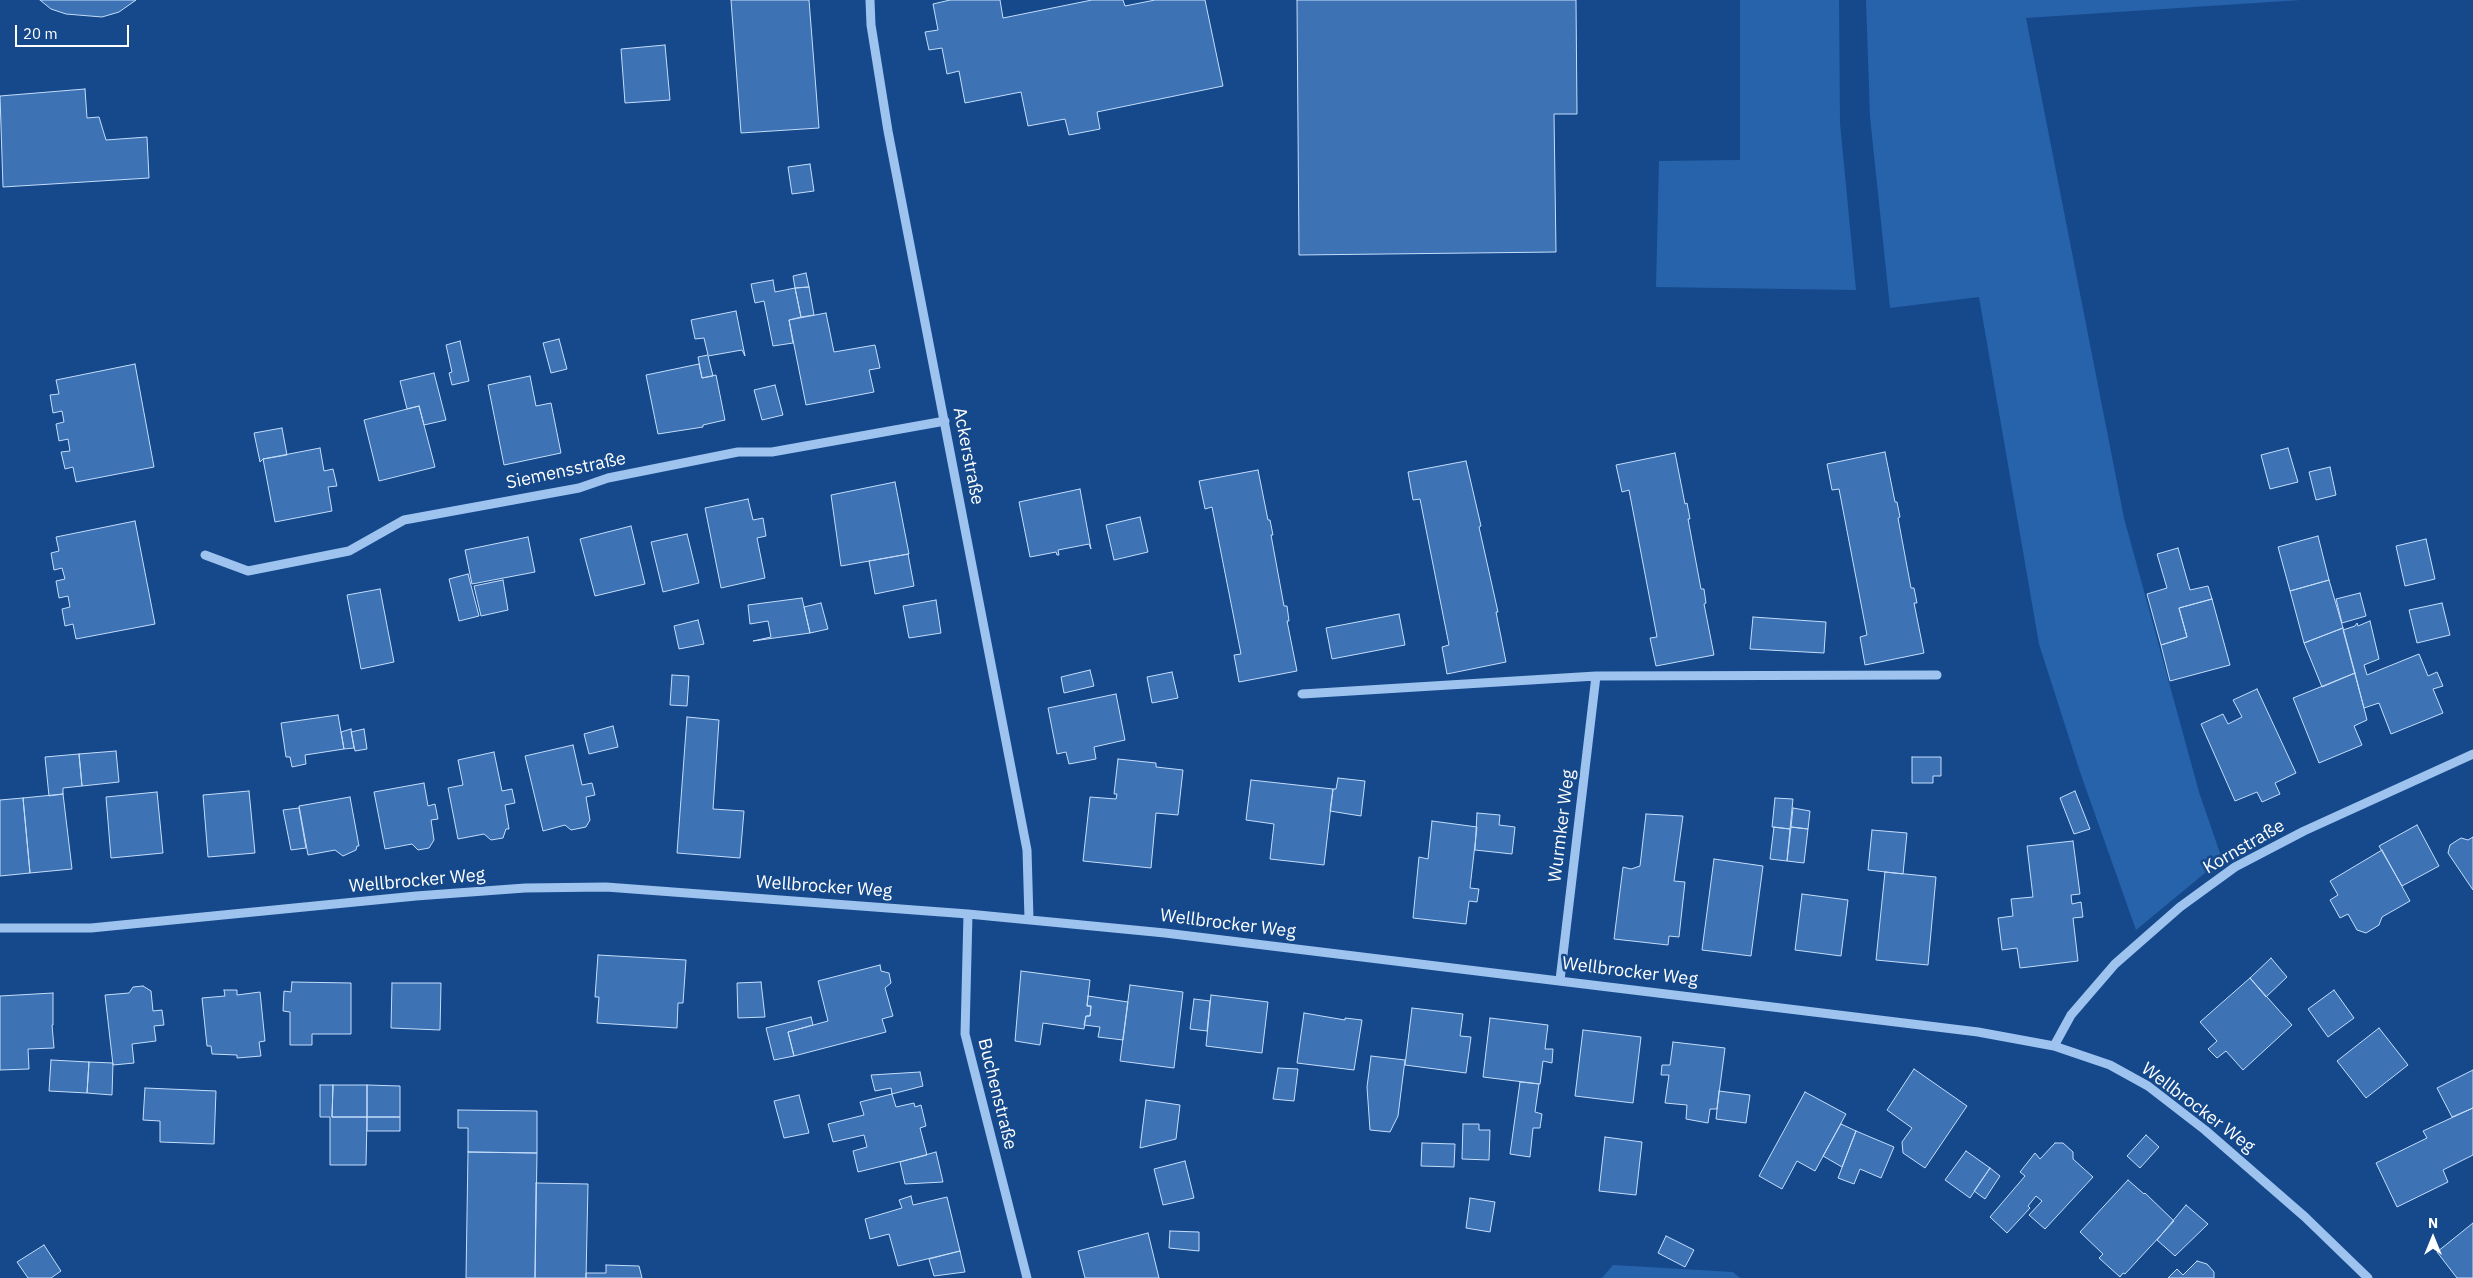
<!DOCTYPE html>
<html>
<head>
<meta charset="utf-8">
<style>
	body { margin:0 }
	#map { position:relative; width:2473px; height:1278px; overflow:hidden; background:#15498b; font-family:"IBM Plex Sans",sans-serif }
	canvas { display:block }
	.north { position:absolute; left:2408px; top:1213px; width:50px; height:50px; -webkit-text-stroke:4px #15498b; paint-order:stroke; rotate:0deg; font-size:14px; font-weight:700; line-height:20px; text-align:center; color:#fff }
	.north::after { content:''; display:block; margin:auto; width:18px; height:22px; background:#fff; clip-path:polygon(50% 0,100% 100%,50% 72%,0 100%) }
	.scale { position:absolute; left:15px; top:25px; width:114px; height:22px; box-sizing:border-box; border:2px solid #fff; border-top:0; padding-left:6px; font-size:15px; line-height:18px; white-space:nowrap; color:#fff; -webkit-text-stroke:4px #15498b; paint-order:stroke }
</style>
</head>
<body>
<div id="map">
<canvas width="2473" height="1278"></canvas>
<div class="north">N</div>
<div class="scale">20 m</div>
</div>
<script>
const ctx = document.querySelector('canvas').getContext('2d');
ctx.lineJoin = 'round';
function fillPath(path, color) { ctx.fillStyle = color; ctx.fill(path, 'evenodd'); }
const toPath = rows => new Path2D(rows.map(r => 'M' + r).join(''));
function strokePath(path, color, width, dash) { ctx.strokeStyle = color; ctx.lineWidth = width; ctx.lineCap = dash ? 'butt' : 'round'; ctx.setLineDash(dash || []); ctx.stroke(path); }
function drawText(font, color, halo, rows, align = 'center') {
  ctx.font = font + ' "IBM Plex Sans",sans-serif'; ctx.lineWidth = 5; ctx.setLineDash([]); ctx.textBaseline = 'middle'; ctx.strokeStyle = halo; ctx.fillStyle = color; for (const [text, x, y, turn = 0] of rows) {
    ctx.save(); ctx.translate(x, y); ctx.rotate((+turn || 0) * Math.PI / 180); ctx.textAlign = isNaN(turn) ? turn : align; if (halo) ctx.strokeText(text, 0, 0); ctx.fillText(text, 0, 0); ctx.restore();
  }
}
const green = toPath([
	[1740,0,1839,0,1840,123,1856,290,1656,287,1659,161,1740,160],
	[1866,0,2301,0,2026,18,2124,518,2199,792,2222,859,2136,930,2080,772,2039,644,1979,297,1890,308,1870,117],
	[1613,1265,1733,1272,1740,1278,1602,1278]
]);
const building = toPath([
	[40,0,136,0,119,12,102,17,66,14,51,9,40,0],
	[731,0,809,0,819,128,741,133,731,0],
	[950,0,1000,0,1003,18,1092,0,1123,0,1125,6,1155,0,1205,0,1223,86,1097,112,1100,129,1069,135,1065,119,1028,126,1021,92,965,103,959,71,947,74,942,48,929,50,925,32,938,30,933,4,950,0],
	[1297,0,1576,0,1577,114,1554,114,1556,252,1299,255,1297,0],
	[665,45,670,100,625,103,621,49,665,45],
	[85,89,87,118,99,117,106,140,147,137,149,178,3,187,0,96,85,89],
	[810,164,814,191,792,194,788,167,810,164],
	[806,273,809,287,795,288,793,276,806,273],
	[773,280,775,292,795,288,801,317,789,320,793,343,773,346,764,301,755,303,751,284,773,280],
	[809,287,814,315,801,317,795,288,809,287],
	[736,311,745,356,742,350,708,356,713,376,702,378,698,357,708,355,704,338,695,339,691,320,736,311],
	[826,313,834,352,875,345,880,368,869,370,874,392,806,405,789,320,826,313],
	[559,339,567,369,551,373,543,343,559,339],
	[460,341,469,381,452,385,449,373,452,372,446,345,460,341],
	[135,364,154,467,76,482,73,467,65,469,61,452,70,451,68,439,59,441,56,424,64,422,62,411,53,413,50,395,59,394,56,380,135,364],
	[699,364,702,378,716,375,725,420,703,425,703,427,658,434,646,375,699,364],
	[434,373,446,420,424,425,419,406,407,409,400,381,434,373],
	[530,376,536,406,551,403,561,453,504,465,488,385,530,376],
	[775,385,783,415,762,420,754,390,775,385],
	[419,406,435,467,379,481,364,420,419,406],
	[282,428,287,455,263,459,260,462,254,433,282,428],
	[320,448,324,471,333,469,337,486,328,487,332,511,275,522,263,459,320,448],
	[2288,448,2298,482,2270,489,2261,455,2288,448],
	[1885,452,1895,502,1897,502,1900,517,1898,518,1911,588,1914,588,1917,603,1914,603,1924,653,1865,665,1860,637,1867,635,1839,489,1832,490,1827,464,1885,452],
	[1675,453,1685,504,1687,503,1690,519,1688,519,1701,589,1704,589,1706,603,1704,604,1714,655,1656,666,1650,638,1657,637,1629,490,1622,492,1616,465,1675,453],
	[1466,461,1481,526,1479,527,1498,612,1496,612,1506,662,1447,674,1442,647,1449,645,1420,499,1413,500,1408,472,1466,461],
	[2330,467,2336,495,2316,500,2309,472,2330,467],
	[1258,470,1268,520,1270,520,1273,535,1271,535,1284,606,1287,606,1289,621,1287,621,1297,671,1239,682,1234,655,1241,654,1212,507,1205,509,1199,481,1258,470],
	[895,482,909,554,841,566,831,495,895,482],
	[1080,489,1091,549,1089,544,1058,550,1059,555,1057,555,1056,552,1030,557,1019,502,1080,489],
	[748,499,753,520,763,518,766,536,757,538,765,578,721,588,705,508,748,499],
	[1140,517,1148,552,1114,560,1106,525,1140,517],
	[135,521,155,624,76,639,73,624,65,626,62,609,70,607,68,596,59,598,56,581,65,579,62,568,54,570,51,553,59,551,56,537,135,521],
	[631,526,645,584,595,596,580,539,631,526],
	[687,534,699,583,663,592,651,542,687,534],
	[2318,536,2329,580,2290,591,2278,547,2318,536],
	[528,537,535,572,472,584,465,550,528,537],
	[2426,539,2435,579,2405,586,2396,546,2426,539],
	[2178,548,2190,590,2208,586,2212,599,2179,608,2187,637,2161,645,2147,594,2167,588,2157,554,2178,548],
	[908,554,914,586,875,594,869,561,908,554],
	[468,574,479,616,459,621,449,579,468,574],
	[503,580,508,610,481,616,474,586,503,580],
	[2329,580,2343,628,2304,643,2290,591,2329,580],
	[380,589,394,662,361,669,347,595,380,589],
	[2360,593,2366,616,2342,623,2336,599,2360,593],
	[802,598,810,633,753,641,771,637,768,621,750,624,748,605,802,598],
	[2212,599,2230,665,2170,681,2161,645,2187,637,2179,608,2212,599],
	[936,600,941,633,909,638,903,606,936,600],
	[821,603,828,629,810,633,804,607,821,603],
	[2442,603,2450,635,2417,643,2409,610,2442,603],
	[1399,614,1405,645,1332,659,1326,628,1399,614],
	[1753,617,1826,622,1824,653,1750,649,1753,617],
	[698,620,704,644,679,649,674,626,698,620],
	[2370,621,2379,659,2364,665,2367,675,2419,654,2428,676,2437,672,2443,686,2433,689,2443,713,2391,734,2379,703,2364,708,2343,630,2355,626,2357,623,2358,626,2370,621],
	[2343,628,2355,673,2322,687,2304,643,2343,628],
	[1090,670,1094,686,1064,693,1061,677,1090,670],
	[1172,672,1178,698,1152,703,1147,677,1172,672],
	[2355,673,2367,720,2354,726,2362,745,2319,763,2293,698,2355,673],
	[672,675,689,676,687,706,670,705,672,675],
	[2257,689,2296,773,2275,783,2280,794,2262,802,2257,792,2235,801,2201,724,2223,714,2228,724,2242,717,2233,700,2257,689],
	[1116,694,1125,740,1094,747,1096,759,1069,764,1066,752,1057,754,1048,708,1116,694],
	[338,715,344,749,305,755,306,764,292,767,290,757,286,757,281,723,338,715],
	[687,717,719,720,713,809,744,811,740,858,677,853,687,717],
	[613,726,618,747,589,754,584,734,613,726],
	[351,729,354,748,344,749,341,732,351,729],
	[364,729,367,749,355,751,351,732,364,729],
	[573,745,582,785,592,783,595,795,586,797,590,820,586,827,571,830,565,825,543,831,525,756,573,745],
	[116,751,119,782,82,786,79,754,116,751],
	[494,752,502,791,512,789,515,803,505,805,509,829,506,829,503,838,491,840,484,834,458,839,448,788,463,785,458,760,494,752],
	[79,754,82,786,63,788,63,794,49,796,45,757,79,754],
	[1912,757,1941,757,1941,776,1933,776,1933,783,1912,783,1912,757],
	[1118,759,1156,763,1156,767,1183,770,1178,815,1156,813,1151,868,1083,861,1090,797,1116,799,1117,794,1114,794,1118,759],
	[1338,778,1365,781,1361,816,1330,811,1333,789,1336,789,1338,778],
	[1251,780,1333,789,1324,865,1270,859,1274,824,1246,820,1251,780],
	[424,783,428,806,435,804,438,819,431,820,434,840,429,848,418,850,412,844,385,849,374,792,424,783],
	[249,791,255,853,208,857,203,795,249,791],
	[2075,791,2090,829,2074,834,2060,798,2075,791],
	[157,792,163,853,111,858,106,797,157,792],
	[63,794,72,869,30,873,23,798,63,794],
	[350,797,359,846,357,846,356,850,343,856,335,850,308,855,299,806,350,797],
	[23,798,30,873,0,876,0,800,23,798],
	[1775,798,1793,799,1790,829,1772,827,1775,798],
	[299,808,306,848,291,850,283,810,299,808],
	[1793,808,1810,811,1808,829,1791,827,1793,808],
	[1477,813,1500,815,1499,825,1515,827,1512,854,1475,850,1477,813],
	[1646,814,1683,816,1674,881,1685,882,1679,937,1669,936,1668,945,1614,939,1623,867,1631,869,1640,866,1646,814],
	[1432,821,1477,827,1470,888,1479,889,1477,902,1469,901,1466,924,1413,918,1419,857,1428,859,1432,821],
	[2417,825,2439,866,2402,886,2379,846,2417,825],
	[1774,827,1790,829,1787,861,1770,859,1774,827],
	[1791,827,1808,829,1804,863,1787,861,1791,827],
	[1872,830,1907,833,1903,874,1868,870,1872,830],
	[2473,837,2473,890,2448,853,2450,845,2461,838,2468,840,2473,837],
	[2073,841,2080,894,2071,895,2072,904,2081,902,2083,917,2073,918,2078,961,2020,968,2017,948,2002,950,1998,918,2013,916,2011,899,2033,897,2027,846,2073,841],
	[2382,850,2410,901,2382,917,2379,925,2366,933,2357,930,2348,914,2340,918,2330,900,2338,895,2330,881,2382,850],
	[1714,859,1763,866,1751,956,1702,950,1714,859],
	[1885,872,1936,877,1928,965,1876,960,1885,872],
	[1802,894,1848,900,1841,956,1795,950,1802,894],
	[598,955,686,960,683,1003,678,1003,677,1028,597,1023,599,997,595,997,598,955],
	[2271,958,2287,977,2266,997,2250,978,2271,958],
	[880,965,881,971,889,973,891,983,885,988,893,1016,882,1019,886,1032,794,1056,788,1032,828,1021,818,981,880,965],
	[1021,971,1090,980,1087,1006,1091,1006,1090,1016,1086,1016,1084,1029,1043,1023,1040,1045,1015,1041,1021,971],
	[2250,978,2292,1025,2243,1070,2226,1051,2217,1058,2208,1049,2217,1041,2200,1022,2250,978],
	[292,982,351,983,351,1034,312,1034,312,1045,290,1045,290,1012,283,1011,284,991,291,992,292,982],
	[761,982,765,1017,738,1018,737,983,761,982],
	[392,983,441,983,440,1030,391,1028,392,983],
	[1130,985,1183,992,1174,1068,1120,1061,1130,985],
	[143,986,151,991,153,1011,162,1010,164,1025,154,1026,156,1041,132,1044,134,1063,113,1065,105,995,129,993,133,987,143,986],
	[224,990,237,990,237,995,260,992,265,1041,259,1042,261,1056,237,1058,237,1055,212,1054,211,1046,207,1046,202,998,225,996,224,990],
	[2334,990,2354,1018,2328,1037,2308,1009,2334,990],
	[53,993,53,1025,52,1025,54,1048,28,1049,29,1069,0,1070,0,996,53,993],
	[1211,995,1268,1002,1262,1053,1206,1046,1211,995],
	[1088,996,1128,1002,1123,1040,1098,1037,1100,1027,1084,1025,1086,1016,1090,1016,1091,1006,1087,1006,1088,996],
	[1194,999,1210,1001,1207,1031,1190,1029,1194,999],
	[1412,1008,1463,1014,1460,1036,1471,1037,1466,1073,1405,1065,1412,1008],
	[1304,1013,1345,1020,1345,1018,1362,1020,1354,1070,1297,1063,1304,1013],
	[811,1017,813,1025,788,1032,794,1056,774,1060,766,1028,811,1017],
	[1490,1018,1548,1025,1545,1049,1553,1049,1552,1063,1543,1061,1540,1084,1483,1077,1490,1018],
	[2379,1028,2408,1065,2366,1098,2337,1061,2379,1028],
	[1583,1030,1641,1037,1633,1103,1575,1096,1583,1030],
	[1673,1042,1725,1048,1717,1109,1710,1109,1708,1123,1686,1119,1687,1105,1665,1103,1669,1075,1661,1075,1662,1065,1670,1065,1673,1042],
	[1371,1056,1405,1060,1398,1116,1390,1132,1370,1130,1367,1087,1371,1056],
	[51,1060,89,1062,87,1093,49,1091,51,1060],
	[89,1062,113,1063,112,1095,87,1093,89,1062],
	[1278,1068,1298,1069,1294,1101,1273,1099,1278,1068],
	[1914,1069,1967,1106,1925,1168,1903,1153,1902,1142,1912,1128,1887,1110,1914,1069],
	[2473,1070,2473,1108,2452,1117,2437,1088,2473,1070],
	[920,1072,923,1086,892,1094,891,1088,875,1091,871,1075,920,1072],
	[1520,1082,1539,1084,1535,1112,1542,1114,1540,1128,1533,1128,1530,1157,1510,1154,1520,1082],
	[320,1085,333,1085,332,1117,367,1117,366,1165,330,1165,330,1117,320,1117,320,1085],
	[333,1085,367,1085,367,1117,332,1117,333,1085],
	[367,1085,400,1086,400,1117,367,1117,367,1085],
	[145,1088,216,1091,214,1144,160,1142,160,1121,143,1120,145,1088],
	[1719,1091,1750,1095,1746,1123,1716,1119,1719,1091],
	[1805,1092,1846,1114,1815,1171,1797,1161,1782,1189,1759,1176,1805,1092],
	[892,1094,896,1107,914,1103,915,1107,921,1105,926,1126,920,1128,927,1155,858,1172,853,1151,867,1147,864,1135,833,1142,828,1124,864,1115,860,1102,892,1094],
	[799,1095,809,1133,784,1138,774,1101,799,1095],
	[1146,1100,1180,1105,1176,1139,1140,1148,1146,1100],
	[2473,1108,2473,1155,2443,1170,2448,1182,2397,1207,2376,1163,2427,1138,2423,1131,2473,1108],
	[458,1110,537,1111,537,1153,468,1152,468,1128,458,1128,458,1110],
	[367,1117,400,1117,400,1131,367,1131,367,1117],
	[1463,1124,1479,1124,1479,1130,1490,1130,1489,1160,1462,1159,1463,1124],
	[1841,1124,1856,1131,1842,1167,1823,1156,1841,1124],
	[1856,1131,1894,1147,1881,1178,1860,1169,1854,1184,1838,1178,1856,1131],
	[2146,1135,2159,1147,2140,1168,2127,1156,2146,1135],
	[1605,1137,1642,1142,1636,1195,1599,1191,1605,1137],
	[1422,1143,1455,1144,1454,1167,1421,1166,1422,1143],
	[2055,1143,2063,1143,2073,1152,2073,1159,2093,1177,2045,1229,2029,1215,2042,1201,2036,1196,2028,1206,2030,1208,2007,1233,1990,1217,2025,1176,2020,1172,2035,1153,2040,1159,2055,1143],
	[1966,1151,1990,1168,1970,1198,1945,1180,1966,1151],
	[468,1152,537,1153,535,1278,466,1278,468,1152],
	[936,1152,943,1182,905,1184,900,1162,936,1152],
	[1185,1161,1194,1198,1163,1205,1154,1169,1185,1161],
	[1990,1168,2000,1176,1985,1199,1974,1191,1990,1168],
	[2128,1180,2144,1194,2145,1193,2174,1221,2125,1274,2123,1273,2120,1277,2099,1258,2103,1254,2080,1232,2128,1180],
	[536,1183,588,1184,586,1278,535,1278,536,1183],
	[911,1196,913,1205,947,1197,960,1251,898,1266,889,1234,870,1239,865,1219,902,1208,899,1200,911,1196],
	[1470,1198,1495,1202,1490,1232,1466,1228,1470,1198],
	[2186,1205,2208,1224,2175,1256,2157,1240,2186,1205],
	[2473,1223,2473,1278,2457,1278,2437,1252,2473,1223],
	[1170,1231,1199,1232,1199,1251,1169,1248,1170,1231],
	[1148,1233,1159,1278,1085,1278,1078,1251,1148,1233],
	[1666,1236,1694,1250,1685,1267,1658,1253,1666,1236],
	[44,1245,61,1271,51,1278,28,1278,17,1262,44,1245],
	[960,1251,965,1272,934,1276,929,1259,960,1251],
	[2197,1261,2207,1264,2214,1272,2214,1278,2168,1278,2177,1269,2183,1275,2197,1261],
	[606,1265,639,1266,642,1278,586,1278,586,1273,606,1273,606,1265]
]);
const minor = toPath([
	[870,0,871,25,888,131,1027,850,1029,919],
	[205,555,248,571,349,551,404,520,579,488,608,478,738,452,772,452,945,421],
	[1302,694,1596,676,1937,675],
	[968,914,965,1034,1027,1278],
	[0,928,91,928,416,896,525,888,606,887,968,914,1165,933,1978,1032,2054,1046,2110,1065,2148,1086,2205,1130,2305,1217,2368,1278],
	[1560,980,1596,676],
	[2054,1046,2071,1015,2115,964,2180,907,2235,867,2304,831,2473,754]
]);
const streetNames = [
	["Ackerstraße",968,456,79],
	["Siemensstraße",566,471,-12],
	["Wurmker Weg",1562,826,-83],
	["Kornstraße",2244,847,-30],
	["Wellbrocker Weg",417,881,-5],
	["Wellbrocker Weg",824,887,4],
	["Wellbrocker Weg",1228,924,7],
	["Wellbrocker Weg",1630,972,7],
	["Buchenstraße",997,1094,76],
	["Wellbrocker Weg",2198,1108,37]
];
fillPath(green, '#2763aa');
fillPath(building, '#3d73b4');
strokePath(building, '#c4ddfb', 1);
strokePath(minor, '#9ec3ef', 9);
drawText('18px', '#fff', '#15498b', streetNames);
</script>
</body>
</html>
